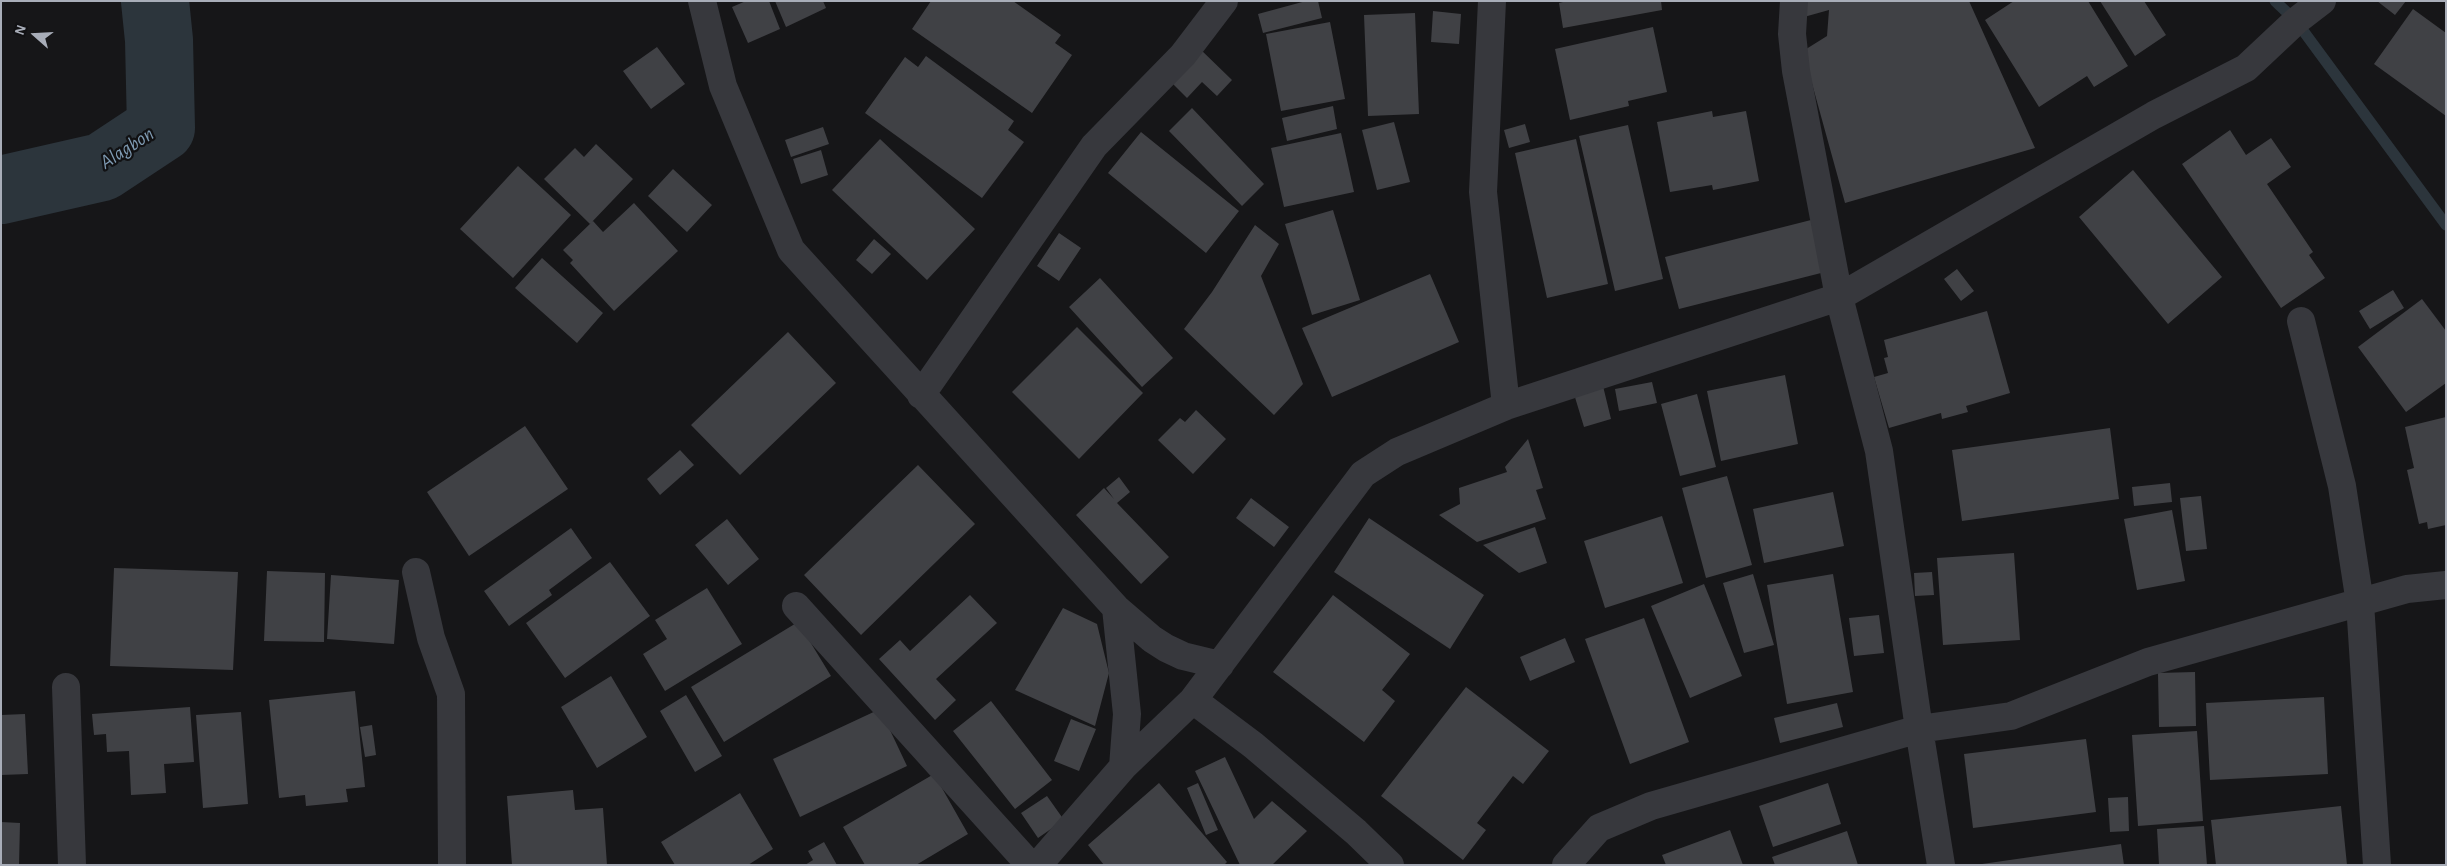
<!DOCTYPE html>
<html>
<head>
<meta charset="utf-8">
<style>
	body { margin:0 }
	#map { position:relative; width:2447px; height:866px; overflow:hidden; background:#161618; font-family:"Alegreya Sans",sans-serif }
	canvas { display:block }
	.frame { position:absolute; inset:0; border:2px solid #a8adb8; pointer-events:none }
	.north { position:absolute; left:10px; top:10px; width:50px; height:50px; -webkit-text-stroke:4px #111113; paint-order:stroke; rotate:289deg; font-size:14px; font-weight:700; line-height:20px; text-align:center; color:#a8adb8 }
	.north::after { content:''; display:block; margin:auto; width:18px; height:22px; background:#a8adb8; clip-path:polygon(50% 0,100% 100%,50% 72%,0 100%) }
</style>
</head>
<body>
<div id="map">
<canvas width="2447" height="866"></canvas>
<div class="frame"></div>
<div class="north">N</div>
</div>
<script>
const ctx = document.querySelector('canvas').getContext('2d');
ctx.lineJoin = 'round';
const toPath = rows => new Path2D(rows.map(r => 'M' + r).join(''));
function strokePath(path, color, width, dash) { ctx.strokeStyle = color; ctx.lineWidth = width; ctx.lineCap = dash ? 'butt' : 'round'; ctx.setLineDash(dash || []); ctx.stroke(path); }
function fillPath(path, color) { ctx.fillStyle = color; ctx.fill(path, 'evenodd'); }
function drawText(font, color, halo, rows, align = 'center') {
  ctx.font = font + ' "Alegreya Sans",sans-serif'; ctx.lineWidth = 4.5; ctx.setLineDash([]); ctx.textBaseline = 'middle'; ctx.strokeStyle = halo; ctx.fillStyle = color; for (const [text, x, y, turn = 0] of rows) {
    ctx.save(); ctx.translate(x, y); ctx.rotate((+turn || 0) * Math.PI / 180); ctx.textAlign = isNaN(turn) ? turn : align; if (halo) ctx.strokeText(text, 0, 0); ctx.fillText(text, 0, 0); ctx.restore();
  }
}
const stream = toPath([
	[2275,1,2296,21,2446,225]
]);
const river = toPath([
	[1,190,102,167,161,128,159,40,155,1]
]);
const building = toPath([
	[746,1,769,1,780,29,748,43,732,7],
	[775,1,823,1,826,8,786,27],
	[931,1,1013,1,1061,35,1055,43,1072,55,1032,113,912,29],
	[1306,1,1318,1,1322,18,1263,33,1258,14],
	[1567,1,1661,1,1662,10,1563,28,1559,3],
	[1805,1,1969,1,2035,148,1845,203,1803,51,1827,36,1829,10,1804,17],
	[2014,1,2088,1,2128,66,2094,87,2087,76,2039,107,1985,20],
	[2100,1,2144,1,2166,35,2135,56],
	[2377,1,2406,1,2395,15],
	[2413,9,2446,33,2446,116,2374,64],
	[1433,11,1461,14,1459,44,1431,42],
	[1415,13,1419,114,1368,116,1364,15],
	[1330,22,1345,99,1281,111,1266,34],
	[1653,27,1667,92,1628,101,1629,106,1570,120,1555,49],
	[657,47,685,84,651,109,623,71],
	[1198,47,1232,80,1217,96,1202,82,1187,98,1168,79],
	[926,56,1014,121,1008,130,1024,142,982,198,865,113,905,57,918,67],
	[1333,106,1337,129,1287,141,1282,118],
	[1192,108,1264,184,1242,206,1169,131],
	[1712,111,1713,117,1746,111,1759,181,1713,190,1712,185,1670,192,1657,122],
	[1394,122,1410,182,1377,190,1362,130],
	[1525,124,1530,142,1509,148,1504,130],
	[1628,125,1663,279,1615,291,1579,136],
	[823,127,829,144,791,157,785,140],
	[2230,130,2246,155,2271,138,2291,167,2267,184,2313,252,2309,255,2325,278,2281,308,2182,164],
	[1141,132,1239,211,1206,253,1108,173],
	[1341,133,1354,192,1284,207,1271,148],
	[880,139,975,229,927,280,832,190],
	[1576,139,1608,284,1547,298,1515,153],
	[596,144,633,179,590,224,544,179,575,148,584,157],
	[821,150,828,175,801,184,793,159],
	[518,166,571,215,513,278,460,229],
	[673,169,712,205,687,232,648,196],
	[2133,170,2222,277,2168,324,2079,217],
	[634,203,678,251,614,311,570,263,573,260,563,250,593,221,603,232],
	[1333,210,1360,300,1312,315,1285,224],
	[1811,220,1825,272,1679,309,1665,257],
	[1255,225,1279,244,1261,276,1303,384,1274,415,1184,329,1212,292],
	[1059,233,1081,248,1059,281,1037,266],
	[874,239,891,254,872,274,856,260],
	[542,258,603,313,577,343,515,288],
	[1957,269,1974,291,1961,301,1944,279],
	[1430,274,1459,342,1332,397,1302,328],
	[1100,278,1173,358,1142,387,1069,307],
	[2393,290,2404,308,2370,329,2359,311],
	[2422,299,2446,331,2446,383,2406,412,2358,347],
	[1987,311,2010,393,1966,406,1968,412,1942,419,1941,413,1889,428,1874,377,1888,373,1884,358,1888,357,1884,340],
	[1077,327,1143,393,1079,459,1012,392],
	[788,332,836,383,740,475,691,425],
	[1785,375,1798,444,1721,461,1707,391],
	[1652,382,1657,403,1619,411,1615,389],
	[1603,386,1611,419,1584,427,1574,394],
	[1697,394,1716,467,1680,476,1661,404],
	[1196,410,1226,439,1193,474,1158,440,1180,418,1185,422],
	[2446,417,2446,525,2428,529,2427,522,2419,524,2407,470,2414,468,2405,427],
	[525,426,568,489,469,556,427,492],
	[2110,428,2119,499,1962,521,1952,450],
	[1528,439,1543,488,1536,490,1546,519,1477,542,1439,515,1460,504,1459,488,1507,472,1505,467],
	[680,450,694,465,660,495,647,479],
	[918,465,975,524,861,635,804,575],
	[1727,476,1752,565,1706,578,1682,488],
	[1119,477,1130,492,1117,503,1169,557,1141,584,1076,515,1104,488,1114,499,1106,488],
	[2170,483,2172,502,2134,506,2132,487],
	[1833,492,1844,546,1764,563,1753,509],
	[2201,496,2207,549,2186,551,2180,498],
	[1251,498,1289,527,1274,547,1236,518],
	[2172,510,2185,581,2137,590,2124,519],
	[1662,516,1683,583,1605,608,1584,541],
	[1369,518,1484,595,1450,649,1334,572],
	[727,519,759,559,728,585,695,545],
	[1535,527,1547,563,1519,573,1483,545],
	[571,528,592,558,549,590,552,595,509,626,484,591],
	[2014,553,2020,640,1943,645,1937,558],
	[610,562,650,616,565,678,526,623],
	[114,568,238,572,233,670,110,666],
	[267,571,325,573,324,642,264,641],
	[1932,572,1934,595,1915,596,1914,573],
	[1753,574,1774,645,1744,653,1723,583],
	[1833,574,1853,692,1787,704,1767,585],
	[331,575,399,580,394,644,327,639],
	[1704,584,1742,676,1690,698,1651,606],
	[707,588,742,644,665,691,643,654,667,639,655,620],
	[970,595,997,623,936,679,956,700,935,720,879,659,900,640,910,651],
	[1333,595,1410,654,1382,690,1395,701,1364,742,1273,672],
	[1063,608,1097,624,1109,673,1095,726,1015,690],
	[1879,615,1884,653,1854,656,1849,618],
	[1644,618,1689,742,1630,764,1585,639],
	[798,622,831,676,724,742,691,687],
	[1565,638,1575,662,1530,681,1520,657],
	[2195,672,2196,726,2159,727,2158,673],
	[611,676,647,737,597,768,561,707],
	[1466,687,1549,751,1523,784,1513,776,1477,823,1486,830,1463,860,1381,796],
	[355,691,365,787,346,789,348,802,306,806,305,795,279,798,269,700],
	[686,695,722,756,695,772,660,711],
	[2324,697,2328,774,2210,780,2206,703],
	[991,701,1052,780,1015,809,953,731],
	[1837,703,1843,727,1780,743,1774,718],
	[190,707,194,762,164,764,166,793,131,795,129,751,107,752,106,734,94,735,92,714],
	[880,709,907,766,800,817,773,759],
	[241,712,248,804,203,808,196,715],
	[25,714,28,774,1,775,1,715],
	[1071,719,1096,729,1079,771,1054,761],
	[372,725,376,755,365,757,360,727],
	[2197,731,2203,821,2138,826,2132,735],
	[2086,739,2096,812,1973,828,1964,754],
	[1225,757,1254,819,1272,801,1307,831,1272,865,1240,865,1195,771],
	[934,774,968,834,916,865,865,865,843,827],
	[1159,783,1227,862,1224,865,1104,865,1088,845],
	[1198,783,1218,830,1206,835,1187,788],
	[1828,783,1841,824,1773,847,1759,806],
	[573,790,575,810,603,808,607,865,512,865,507,796],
	[740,793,773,849,748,865,675,865,661,842],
	[1047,796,1064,820,1038,838,1021,813],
	[2128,797,2129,831,2110,832,2108,798],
	[2341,806,2347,865,2216,865,2211,820],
	[1,822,20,823,19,865,1,865],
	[2204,826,2207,865,2159,865,2157,829],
	[1730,830,1743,865,1666,865,1662,855],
	[1847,831,1858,865,1775,865,1772,857],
	[824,842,837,865,805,865,813,860,808,851],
	[2121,844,2124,865,1982,865,1982,864]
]);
const minor = toPath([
	[702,1,723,86,791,250,1116,608,1152,639,1166,648,1183,656,1220,665],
	[1492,1,1483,192,1506,406],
	[1794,1,1792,34,1796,71,1839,297,1879,451,1919,729,1941,865],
	[2301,321,2342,486,2360,603,2377,865],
	[921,395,1094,146,1183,55,1224,1],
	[416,572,431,638,451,694,452,865],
	[796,606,1030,865],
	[1116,608,1127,714,1123,767],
	[66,687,72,865],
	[1193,700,1253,745,1356,832,1390,865],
	[1038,865,1123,767,1193,700,1363,474,1397,452,1506,406,1839,297,2154,115,2246,68,2296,21,2322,1],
	[1566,865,1599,828,1651,806,1919,729,2011,716,2148,662,2407,589,2446,585]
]);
const waterNames = [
	["Alagbon",127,148,-33]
];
strokePath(stream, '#2c353c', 11);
strokePath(river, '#2c353c', 68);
fillPath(building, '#404145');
strokePath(minor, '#37383d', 28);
drawText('italic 20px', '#7f9bb3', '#111113', waterNames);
</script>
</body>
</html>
